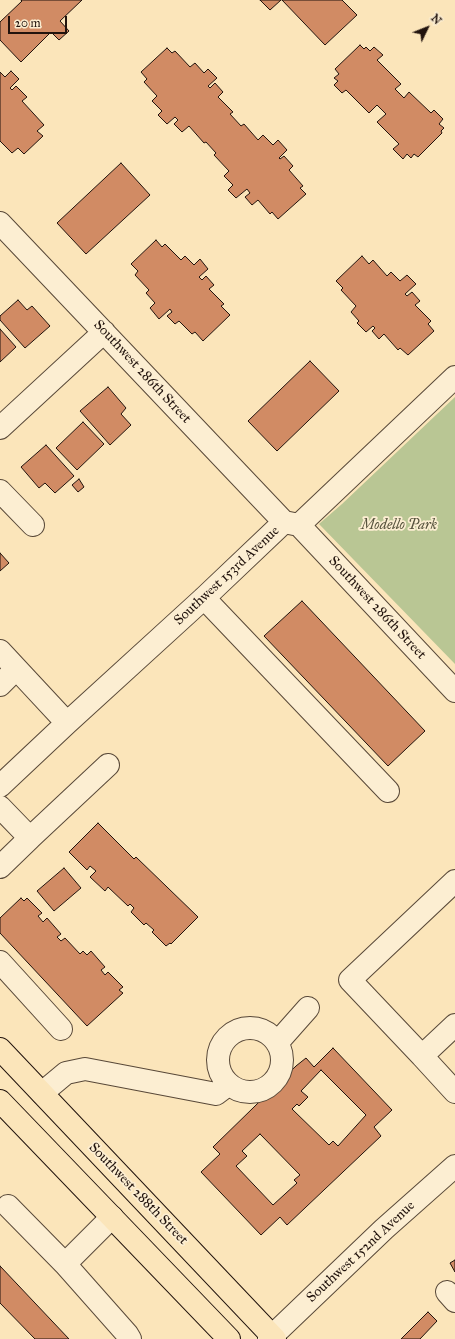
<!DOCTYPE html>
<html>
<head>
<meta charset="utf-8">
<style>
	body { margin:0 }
	#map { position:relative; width:455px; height:1339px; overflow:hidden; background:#fbe5ba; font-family:"IM FELL Great Primer",serif }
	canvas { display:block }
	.north { position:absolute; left:407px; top:8px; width:40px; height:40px; -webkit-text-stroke:3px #fceed2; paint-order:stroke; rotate:47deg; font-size:11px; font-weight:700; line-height:16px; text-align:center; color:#21130d }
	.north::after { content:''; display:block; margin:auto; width:14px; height:18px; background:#21130d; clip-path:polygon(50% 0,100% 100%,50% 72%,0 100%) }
	.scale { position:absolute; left:8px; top:16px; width:59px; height:18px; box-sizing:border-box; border:2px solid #21130d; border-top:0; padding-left:5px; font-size:12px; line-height:14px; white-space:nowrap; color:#21130d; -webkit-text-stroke:3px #fceed2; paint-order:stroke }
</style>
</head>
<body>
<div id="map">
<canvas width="455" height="1339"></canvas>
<div class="north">N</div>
<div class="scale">20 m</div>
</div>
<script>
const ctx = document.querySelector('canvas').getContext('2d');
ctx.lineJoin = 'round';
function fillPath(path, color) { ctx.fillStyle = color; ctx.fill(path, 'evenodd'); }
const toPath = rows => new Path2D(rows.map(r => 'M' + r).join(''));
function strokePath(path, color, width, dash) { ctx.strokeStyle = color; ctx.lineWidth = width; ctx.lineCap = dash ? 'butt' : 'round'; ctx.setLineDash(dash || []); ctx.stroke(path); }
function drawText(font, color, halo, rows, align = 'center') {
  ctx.font = font + ' "IM FELL Great Primer",serif'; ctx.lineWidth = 3.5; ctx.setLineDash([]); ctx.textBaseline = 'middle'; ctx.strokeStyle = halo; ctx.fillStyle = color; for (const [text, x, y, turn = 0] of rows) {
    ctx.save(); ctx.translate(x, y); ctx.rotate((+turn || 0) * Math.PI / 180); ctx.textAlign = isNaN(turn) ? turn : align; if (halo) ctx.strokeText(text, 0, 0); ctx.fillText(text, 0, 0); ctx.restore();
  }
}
const green = toPath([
	[455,397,455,664,319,524,342,504]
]);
const building = toPath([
	[21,0,82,0,60,21,69,31,59,40,51,32,21,62,0,40,0,22,22,1,21,0],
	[260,0,281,0,270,10,260,0],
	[282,0,342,0,357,15,325,45,282,0],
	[360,45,364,49,366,47,370,51,374,47,383,55,377,60,401,84,395,89,404,98,409,92,431,113,434,110,443,119,439,124,444,128,441,131,442,133,418,157,414,154,411,158,407,154,403,159,393,149,399,144,377,122,386,114,377,105,369,113,346,90,342,93,334,85,338,81,334,78,339,74,335,69,360,45],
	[167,48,172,53,175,51,190,67,195,63,204,73,208,69,217,78,208,86,210,88,215,83,223,92,218,97,233,112,230,114,241,126,244,124,258,140,263,135,273,145,278,140,287,150,279,158,280,159,284,156,293,166,289,170,303,186,300,188,306,194,278,219,272,212,270,214,258,200,252,205,245,197,250,193,247,189,236,198,228,190,233,185,224,176,229,171,214,155,216,153,206,142,204,143,189,126,182,132,174,124,178,120,175,117,167,124,158,115,162,111,152,101,157,96,144,82,147,79,141,72,167,48],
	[11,71,19,79,10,88,12,90,16,86,27,97,22,101,44,125,37,131,43,136,24,154,18,148,12,153,0,141,0,72,5,77,11,71],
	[121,163,150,195,86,254,57,223,121,163],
	[156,240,162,247,165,244,181,260,185,256,194,265,200,259,208,269,199,277,202,280,206,276,214,285,209,289,224,304,221,306,230,315,203,341,195,332,192,334,179,321,175,324,167,316,172,312,170,309,159,319,150,308,155,303,146,293,149,290,135,275,138,271,131,264,156,240],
	[362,256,369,264,373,260,387,276,391,272,400,281,407,275,416,284,405,294,407,296,412,292,420,301,415,305,431,321,428,324,434,331,408,355,400,348,398,350,384,334,379,339,372,331,375,328,373,326,366,332,357,323,359,321,351,312,356,306,341,290,343,288,336,281,362,256],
	[18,300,27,310,32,306,50,326,25,348,0,320,0,316,18,300],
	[0,329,16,347,0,362,0,329],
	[310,361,339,391,277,451,248,421,310,361],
	[108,387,126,408,121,414,131,425,110,445,80,411,108,387],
	[83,422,104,444,77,470,56,448,83,422],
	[46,445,74,476,55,493,45,483,39,488,21,467,46,445],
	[79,479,84,487,78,492,72,485,79,479],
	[0,553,9,563,0,571,0,553],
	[302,601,425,731,388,766,264,636,302,601],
	[98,823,134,859,136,857,198,917,171,944,170,943,166,946,152,932,154,930,146,923,144,925,131,912,134,908,130,904,128,906,108,887,105,891,90,877,96,871,90,866,87,870,69,852,98,823],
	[64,868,81,888,54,911,37,891,64,868],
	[21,898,24,901,27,898,42,913,38,916,43,922,47,918,61,934,57,937,61,941,65,938,80,954,83,951,87,955,91,951,105,967,101,970,105,975,108,972,123,987,119,990,123,993,87,1026,0,933,0,918,21,898],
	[333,1048,392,1110,374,1127,381,1136,287,1225,280,1217,261,1235,201,1172,220,1154,213,1147,296,1066,306,1058,314,1067,333,1048],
	[321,1070,366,1115,338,1146,333,1141,329,1145,292,1109,297,1104,299,1106,308,1097,301,1091,321,1070],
	[260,1134,300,1175,294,1180,297,1183,273,1205,236,1166,247,1156,242,1151,260,1134],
	[455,1260,455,1272,450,1263,455,1260],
	[0,1266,69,1339,35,1339,0,1303,0,1266],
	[428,1312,437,1321,420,1339,401,1339,428,1312]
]);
const minor = toPath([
	[0,223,284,522],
	[0,428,104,332],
	[0,491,33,525],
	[284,522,299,525,455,377],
	[299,525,455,691],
	[204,598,388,791],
	[0,651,67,723],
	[0,685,16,669],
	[0,786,67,723,204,598,284,522],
	[0,807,30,838,108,765],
	[0,867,30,838],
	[455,881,350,980,422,1056,455,1025],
	[0,962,61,1029],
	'218 1060a32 32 0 1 1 64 0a32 32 0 1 1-64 0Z',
	[277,1043,308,1008],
	[422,1056,455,1092],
	[42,1093,66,1073,85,1069,216,1094,228,1085],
	[8,1206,65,1264],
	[112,1217,65,1264,127,1334,130,1339],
	[447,1292,455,1301],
	[269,1339,384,1229,455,1166]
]);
const major = toPath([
	[0,1049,275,1339],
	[0,1101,229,1339]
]);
const streetNames = [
	["Southwest 286th Street",142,372,47],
	["Southwest 153rd Avenue",227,576,-43],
	["Southwest 286th Street",377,608,47],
	["Southwest 288th Street",138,1194,46],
	["Southwest 152nd Avenue",361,1252,-43]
];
const parkNames = [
	["Modello Park",399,526]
];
fillPath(green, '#b9c694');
fillPath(building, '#d18b64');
strokePath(building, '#21130d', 1);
strokePath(minor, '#584838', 24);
strokePath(major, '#21130d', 24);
strokePath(minor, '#fceed2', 22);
strokePath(major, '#fbe5ba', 22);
drawText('14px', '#21130d', '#fceed2', streetNames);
drawText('italic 14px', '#56523c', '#fceed2', parkNames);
</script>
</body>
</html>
